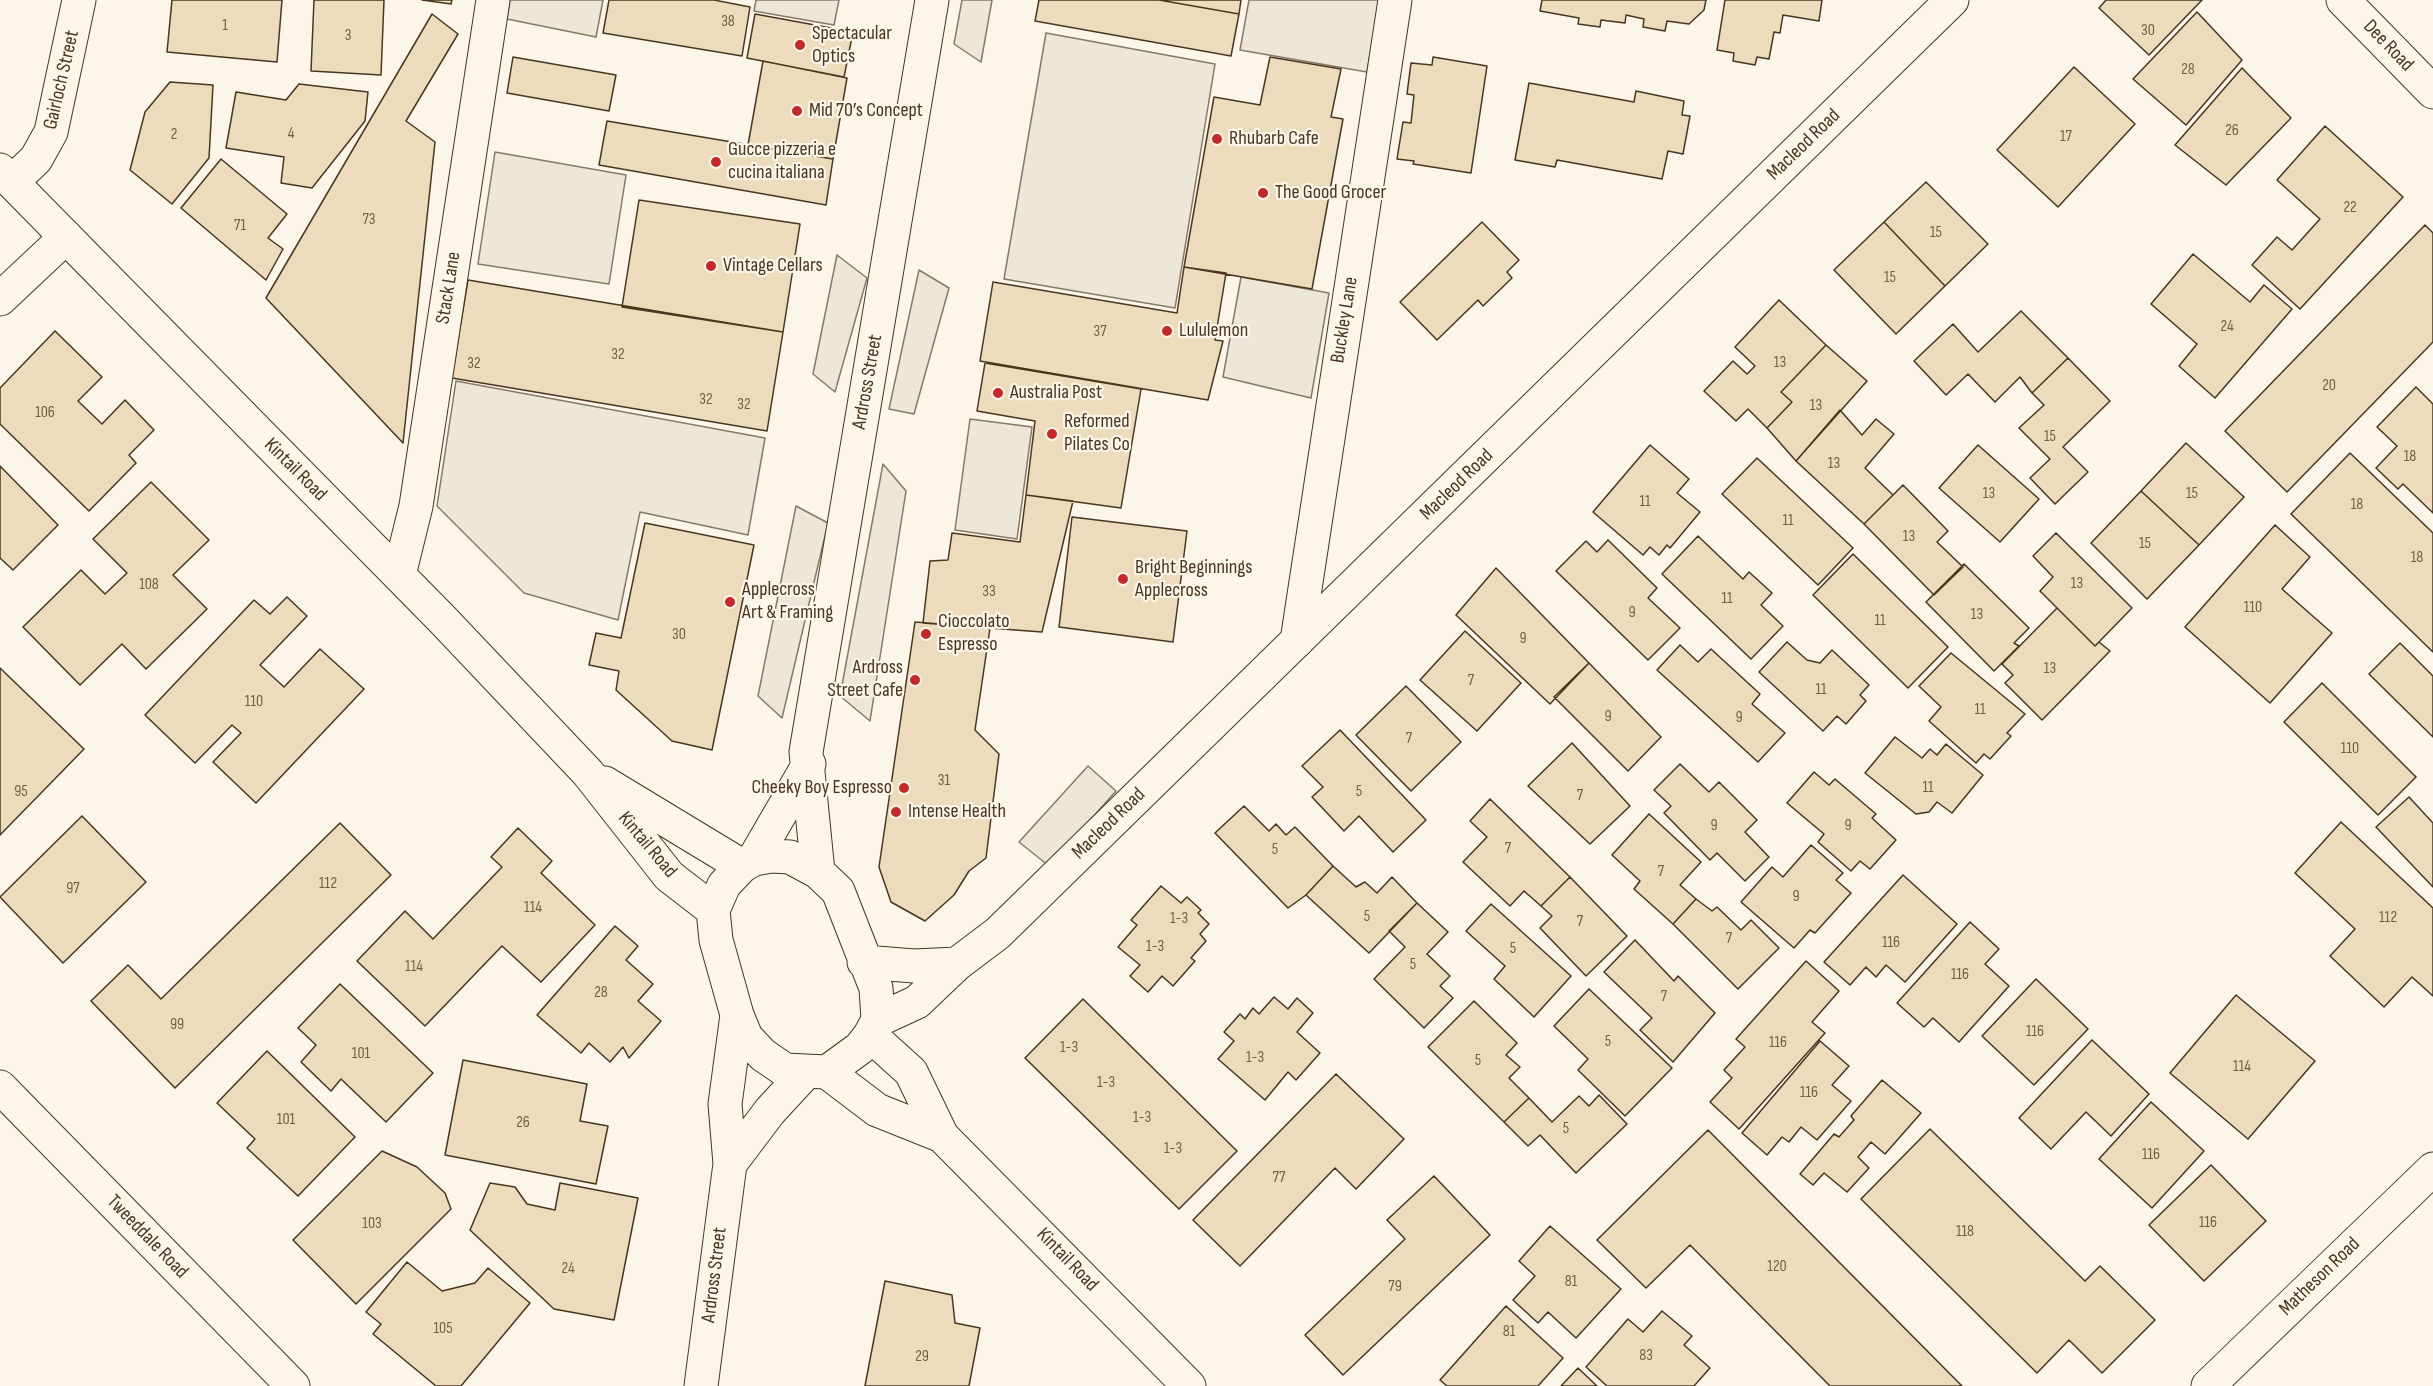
<!DOCTYPE html>
<html>
<head>
<meta charset="utf-8">
<style>
	body { margin:0 }
	canvas { display:block; background:#fbf6e9 }
</style>
</head>
<body>
<canvas width="2433" height="1386"></canvas>
<script>
const ctx = document.querySelector('canvas').getContext('2d');
ctx.lineJoin = 'round';
function fillPath(path, color) { ctx.fillStyle = color; ctx.fill(path, 'evenodd'); }
const toPath = rows => new Path2D(rows.map(r => 'M' + r).join(''));
function strokePath(path, color, width, dash) { ctx.strokeStyle = color; ctx.lineWidth = width; ctx.lineCap = dash ? 'butt' : 'round'; ctx.setLineDash(dash || []); ctx.stroke(path); }
function drawText(font, color, halo, rows, align = 'center') {
  ctx.font = font + ' "Sofia Sans Condensed",sans-serif'; ctx.lineWidth = 4.5; ctx.setLineDash([]); ctx.textBaseline = 'middle'; ctx.strokeStyle = halo; ctx.fillStyle = color; for (const [text, x, y, turn = 0] of rows) {
    ctx.save(); ctx.translate(x, y); ctx.rotate((+turn || 0) * Math.PI / 180); ctx.textAlign = isNaN(turn) ? turn : align; if (halo) ctx.strokeText(text, 0, 0); ctx.fillText(text, 0, 0); ctx.restore();
  }
}
const parking = toPath([
	[510,0,603,0,596,37,507,19,510,0],
	[756,0,839,0,834,25,754,11,756,0],
	[962,0,992,0,981,62,954,44,962,0],
	[1249,0,1379,0,1367,72,1240,50,1249,0],
	[1046,33,1215,64,1175,308,1004,279,1046,33],
	[495,152,626,175,609,284,478,264,495,152],
	[837,255,867,278,835,392,813,374,837,255],
	[919,270,949,288,914,414,889,409,919,270],
	[1241,277,1329,293,1311,398,1223,377,1241,277],
	[456,381,765,438,748,535,640,512,618,620,524,593,437,506,456,381],
	[970,419,1032,427,1017,539,955,530,970,419],
	[883,464,906,491,870,721,840,696,883,464],
	[796,506,828,523,782,718,758,696,796,506],
	[1088,766,1116,791,1049,866,1019,842,1088,766]
]);
const building = toPath([
	[172,0,282,0,277,62,167,52,172,0],
	[314,0,384,0,381,75,311,71,314,0],
	[422,0,452,0,451,4,422,0],
	[609,0,714,0,750,7,742,56,603,33,609,0],
	[1039,0,1159,0,1239,14,1231,56,1035,21,1039,0],
	[1159,0,1241,0,1239,14,1159,0],
	[1542,0,1706,0,1704,10,1689,24,1667,21,1665,31,1643,27,1644,19,1626,15,1625,23,1601,20,1600,27,1578,24,1579,18,1540,11,1542,0],
	[1725,0,1822,0,1819,21,1783,15,1780,33,1774,32,1769,59,1757,57,1755,65,1733,61,1734,53,1717,50,1725,0],
	[2106,0,2202,0,2149,55,2099,8,2106,0],
	[2197,12,2242,60,2186,125,2133,79,2197,12],
	[432,14,458,34,406,121,435,142,403,443,266,298,432,14],
	[755,14,853,32,844,77,747,58,755,14],
	[513,57,616,75,609,111,507,93,513,57],
	[1270,57,1341,69,1331,117,1343,119,1312,289,1184,267,1214,97,1260,105,1270,57],
	[1433,57,1487,66,1471,173,1413,164,1414,161,1397,159,1403,122,1411,123,1414,95,1407,94,1411,63,1432,65,1433,57],
	[763,61,847,78,833,159,748,145,763,61],
	[2074,67,2135,124,2058,207,1997,150,2074,67],
	[2242,68,2291,118,2226,185,2175,145,2242,68],
	[170,82,213,85,209,158,172,204,130,170,145,112,170,82],
	[1529,83,1634,102,1636,91,1684,101,1682,115,1690,116,1683,154,1668,151,1662,179,1557,160,1555,167,1515,160,1529,83],
	[299,84,368,92,365,121,312,188,281,183,284,157,226,148,236,92,286,100,299,84],
	[607,121,833,159,826,205,599,165,607,121],
	[2325,126,2403,197,2300,309,2252,265,2277,237,2292,250,2320,219,2277,180,2325,126],
	[221,159,287,214,268,238,283,249,266,280,181,208,221,159],
	[1926,182,1988,244,1945,286,1884,222,1926,182],
	[639,200,800,224,783,332,622,307,639,200],
	[1482,222,1519,260,1507,272,1512,278,1483,306,1478,300,1437,340,1400,302,1482,222],
	[1884,222,1945,286,1896,334,1834,270,1884,222],
	[2425,225,2433,233,2433,342,2287,492,2225,431,2425,225],
	[2193,254,2250,302,2264,285,2292,309,2215,398,2179,366,2197,344,2151,304,2193,254],
	[1184,267,1226,273,1215,340,1223,341,1208,400,980,361,993,282,1177,313,1184,267],
	[468,280,783,332,767,431,452,378,468,280],
	[1779,300,1826,345,1781,392,1792,402,1767,428,1748,409,1736,421,1704,391,1733,361,1747,374,1755,366,1735,347,1779,300],
	[2021,311,2068,358,2032,393,2020,377,1995,402,1968,374,1946,395,1914,361,1953,324,1978,352,2021,311],
	[55,331,102,377,78,401,102,424,125,400,154,430,129,455,136,463,89,511,0,424,0,388,55,331],
	[1826,345,1867,381,1796,461,1767,428,1792,402,1781,392,1826,345],
	[2068,358,2110,401,2063,447,2088,472,2055,504,2030,478,2050,459,2019,428,2044,405,2032,393,2068,358],
	[985,363,1141,389,1121,508,1026,495,1035,421,977,411,985,363],
	[2416,387,2433,404,2433,513,2403,484,2398,489,2376,468,2397,446,2377,427,2416,387],
	[1840,410,1862,435,1876,419,1894,434,1865,468,1893,495,1864,524,1796,461,1840,410],
	[2186,443,2244,497,2199,545,2141,491,2186,443],
	[1650,445,1689,479,1677,493,1700,512,1670,548,1667,545,1659,555,1650,547,1643,555,1593,512,1650,445],
	[1978,445,2039,499,2000,542,1939,488,1978,445],
	[2350,453,2433,533,2433,652,2291,514,2350,453],
	[1757,458,1853,548,1818,585,1722,494,1757,458],
	[0,466,58,525,13,570,0,558,0,466],
	[151,482,209,540,173,575,207,609,146,669,122,644,80,685,23,627,81,570,105,594,127,573,93,539,151,482],
	[1903,485,1948,531,1937,542,1963,567,1934,595,1864,524,1903,485],
	[2141,491,2199,545,2147,599,2091,543,2141,491],
	[1026,495,1073,501,1042,632,923,623,930,561,948,560,952,533,1020,542,1026,495],
	[1072,517,1187,531,1173,642,1059,627,1072,517],
	[645,523,754,545,712,750,672,741,616,690,619,671,589,665,596,633,621,638,645,523],
	[2275,525,2310,557,2282,589,2332,633,2270,703,2185,627,2275,525],
	[2056,533,2132,608,2095,646,2040,591,2053,577,2033,556,2056,533],
	[1698,536,1743,579,1749,572,1772,593,1761,605,1783,626,1751,659,1662,574,1698,536],
	[1608,540,1657,588,1648,598,1680,628,1648,660,1556,571,1586,541,1597,552,1608,540],
	[1853,554,1948,647,1908,688,1813,595,1853,554],
	[1964,564,2029,628,2014,643,2019,646,1994,671,1926,602,1964,564],
	[1496,568,1589,663,1550,704,1456,615,1496,568],
	[287,597,307,616,260,665,284,687,320,649,364,689,256,803,213,762,241,733,232,725,195,763,145,715,254,600,270,614,287,597],
	[2057,608,2095,646,2099,642,2110,651,2042,720,2005,683,2013,675,2002,664,2057,608],
	[915,622,990,628,975,730,999,754,986,858,969,871,954,895,925,921,891,902,879,867,915,622],
	[1465,631,1521,683,1477,731,1420,680,1465,631],
	[1787,642,1807,660,1820,663,1832,650,1869,685,1860,695,1866,701,1846,724,1837,716,1823,731,1759,672,1787,642],
	[2400,643,2433,676,2433,737,2369,674,2400,643],
	[1680,645,1698,662,1711,649,1760,694,1752,704,1785,733,1758,762,1657,670,1680,645],
	[1951,653,2025,714,2007,733,2011,736,1990,759,1984,754,1976,763,1929,721,1941,707,1919,686,1951,653],
	[1589,663,1661,737,1628,771,1554,697,1589,663],
	[0,668,84,749,0,835,0,668],
	[2322,683,2416,777,2378,815,2284,722,2322,683],
	[1406,686,1461,742,1411,791,1356,735,1406,686],
	[1340,730,1426,820,1393,852,1359,816,1344,831,1312,797,1323,787,1302,766,1340,730],
	[1895,737,1922,758,1930,749,1937,755,1946,744,1983,775,1952,813,1937,802,1929,812,1916,814,1865,773,1895,737],
	[1572,743,1630,806,1590,844,1528,786,1572,743],
	[1680,764,1709,792,1719,782,1757,820,1745,832,1769,857,1745,881,1717,853,1710,860,1664,813,1671,806,1654,790,1680,764],
	[1814,772,1829,785,1835,779,1876,814,1872,818,1896,840,1870,869,1860,861,1851,871,1818,842,1824,834,1787,803,1814,772],
	[2409,797,2433,823,2433,887,2376,827,2409,797],
	[1490,799,1570,877,1541,906,1524,891,1510,906,1463,862,1487,837,1470,821,1490,799],
	[1244,806,1269,831,1276,824,1286,835,1295,827,1333,866,1306,895,1288,908,1215,833,1244,806],
	[1649,814,1701,862,1680,885,1696,899,1673,924,1634,889,1640,881,1612,855,1649,814],
	[82,816,146,882,63,963,0,897,82,816],
	[2341,822,2433,908,2433,996,2412,977,2384,1007,2330,956,2355,929,2295,873,2341,822],
	[340,823,391,875,175,1088,91,1001,128,965,161,999,340,823],
	[518,828,552,861,541,873,595,925,541,982,502,946,425,1026,357,961,405,911,433,939,502,867,491,857,518,828],
	[1811,845,1843,873,1836,880,1851,893,1815,933,1810,930,1794,948,1741,902,1772,867,1783,877,1811,845],
	[1333,866,1356,887,1365,882,1377,893,1392,877,1417,903,1369,953,1306,895,1333,866],
	[1903,875,1957,924,1905,982,1886,965,1876,977,1866,967,1850,985,1824,962,1903,875],
	[1570,877,1627,936,1586,976,1540,928,1552,916,1541,906,1570,877],
	[1161,886,1181,903,1187,897,1201,910,1198,913,1209,924,1200,934,1206,941,1191,958,1195,961,1173,986,1162,976,1148,992,1130,976,1140,965,1118,947,1137,925,1131,920,1161,886],
	[1696,899,1712,911,1717,907,1741,930,1751,920,1779,948,1738,989,1673,924,1696,899],
	[1417,903,1448,932,1427,954,1450,976,1440,986,1453,998,1424,1028,1374,979,1405,947,1389,931,1417,903],
	[1491,904,1571,976,1534,1017,1494,979,1505,966,1466,931,1491,904],
	[1970,922,1999,949,1985,964,2009,986,1959,1042,1933,1018,1924,1027,1897,1003,1970,922],
	[615,926,638,946,626,960,653,984,638,1001,661,1021,629,1058,623,1047,610,1062,589,1043,581,1053,537,1015,615,926],
	[1635,940,1674,981,1678,976,1715,1013,1673,1062,1640,1030,1652,1018,1604,972,1635,940],
	[1806,961,1839,991,1812,1022,1825,1033,1739,1129,1710,1102,1732,1078,1724,1070,1745,1047,1736,1039,1806,961],
	[2036,979,2088,1029,2034,1085,1982,1036,2036,979],
	[340,984,433,1073,386,1122,341,1079,331,1091,301,1062,316,1045,298,1028,340,984],
	[1589,989,1672,1068,1625,1116,1578,1070,1588,1059,1554,1026,1589,989],
	[2236,995,2315,1061,2248,1139,2170,1073,2236,995],
	[1274,997,1288,1009,1297,998,1313,1013,1297,1032,1320,1053,1296,1080,1288,1072,1265,1100,1218,1059,1234,1041,1224,1032,1240,1014,1245,1019,1253,1008,1259,1014,1274,997],
	[1083,999,1237,1151,1179,1209,1025,1058,1083,999],
	[1474,1001,1517,1043,1506,1055,1520,1067,1509,1078,1529,1098,1504,1122,1428,1047,1474,1001],
	[2092,1040,2149,1094,2111,1136,2086,1112,2051,1149,2019,1118,2092,1040],
	[1820,1041,1849,1066,1832,1085,1851,1101,1817,1140,1801,1127,1789,1142,1782,1137,1767,1155,1742,1133,1820,1041],
	[267,1051,355,1137,298,1196,247,1148,255,1139,217,1103,267,1051],
	[463,1060,587,1084,580,1121,608,1126,596,1184,445,1155,463,1060],
	[1336,1074,1404,1139,1356,1189,1335,1168,1240,1266,1193,1220,1336,1074],
	[1882,1080,1921,1113,1885,1154,1871,1142,1858,1157,1869,1168,1847,1192,1824,1173,1813,1185,1800,1174,1834,1134,1839,1137,1854,1120,1851,1116,1882,1080],
	[1599,1095,1627,1124,1576,1173,1540,1135,1528,1146,1504,1122,1529,1098,1552,1122,1579,1096,1589,1106,1599,1095],
	[2151,1102,2204,1151,2152,1208,2099,1159,2151,1102],
	[1930,1129,2085,1281,2100,1266,2155,1320,2102,1373,2069,1340,2037,1373,1861,1199,1930,1129],
	[1708,1130,1962,1386,1830,1386,1690,1245,1646,1288,1597,1240,1708,1130],
	[382,1151,417,1167,445,1193,451,1209,356,1304,293,1240,382,1151],
	[2211,1165,2266,1221,2204,1281,2149,1225,2211,1165],
	[1434,1176,1490,1235,1343,1375,1305,1335,1405,1239,1387,1220,1434,1176],
	[490,1183,515,1187,527,1204,555,1210,560,1183,638,1198,614,1320,554,1309,470,1230,490,1183],
	[1550,1226,1621,1289,1576,1338,1548,1312,1538,1323,1513,1300,1535,1276,1519,1261,1550,1226],
	[407,1262,442,1291,475,1283,488,1268,530,1303,461,1386,436,1386,373,1334,381,1324,366,1312,407,1262],
	[885,1281,952,1295,955,1323,980,1328,969,1386,865,1386,885,1281],
	[1506,1306,1563,1358,1538,1386,1447,1386,1440,1380,1506,1306],
	[1662,1311,1692,1336,1684,1345,1710,1368,1694,1386,1607,1386,1586,1367,1628,1319,1643,1332,1662,1311],
	[1578,1368,1597,1386,1561,1386,1578,1368]
]);
const street = toPath([
	[12,182,36,159,51,132,79,0],
	[0,299,66,237],
	[399,575,416,506,493,0],
	[1297,641,1395,0],
	[870,1035,911,1072,942,1136,1189,1386],
	[827,1072,877,1110,942,1136],
	[0,1087,293,1386],
	[2208,1386,2433,1169]
]);
const secondary = toPath([
	[2343,0,2433,92],
	[0,170,442,619,588,773,669,876,713,910],
	[605,783,742,866],
	[772,856,790,857,818,872,838,891,876,988,878,1020,870,1035,860,1048,827,1072,785,1070,763,1055,746,1037,737,1015,716,940,713,910,724,885,742,866,754,859,772,856],
	[754,859,809,764],
	[818,872,806,752,932,0],
	[864,962,914,966,957,964],
	[878,1020,917,1002,957,964,998,933,1952,0],
	[730,1164,770,1111,807,1071],
	[701,1386,730,1164,725,1104,737,1015]
]);
const markers = [
	[800,45,6,"#c62828"],
	[797,111,6,"#c62828"],
	[1217,139,6,"#c62828"],
	[716,162,6,"#c62828"],
	[1263,193,6,"#c62828"],
	[711,266,6,"#c62828"],
	[1167,331,6,"#c62828"],
	[998,393,6,"#c62828"],
	[1052,434,6,"#c62828"],
	[1123,579,6,"#c62828"],
	[730,602,6,"#c62828"],
	[926,634,6,"#c62828"],
	[915,680,6,"#c62828"],
	[904,788,6,"#c62828"],
	[896,812,6,"#c62828"]
];
const numberNames = [
	["38",728,22],
	["1",225,26],
	["30",2148,31],
	["3",348,36],
	["28",2188,70],
	["26",2232,131],
	["4",291,134],
	["2",174,135],
	["17",2066,137],
	["22",2350,208],
	["73",369,220],
	["71",240,226],
	["15",1936,233],
	["15",1890,278],
	["24",2227,327],
	["37",1100,332],
	["32",618,355],
	["13",1780,363],
	["32",474,364],
	["20",2329,386],
	["32",706,400],
	["32",744,405],
	["13",1816,406],
	["106",45,413],
	["15",2050,437],
	["18",2410,457],
	["13",1834,464],
	["13",1989,494],
	["15",2192,494],
	["11",1645,502],
	["18",2357,505],
	["11",1788,521],
	["13",1909,537],
	["15",2145,544],
	["18",2417,558],
	["13",2077,584],
	["108",149,585],
	["33",989,592],
	["11",1727,599],
	["110",2253,608],
	["9",1632,613],
	["13",1977,615],
	["11",1880,621],
	["30",679,635],
	["9",1523,639],
	["13",2050,669],
	["7",1471,681],
	["11",1821,690],
	["110",254,702],
	["11",1980,710],
	["9",1608,717],
	["9",1739,718],
	["7",1409,739],
	["110",2350,749],
	["31",944,781],
	["11",1928,788],
	["95",21,792],
	["5",1359,792],
	["7",1580,796],
	["9",1714,826],
	["9",1848,826],
	["7",1508,849],
	["5",1275,850],
	["7",1661,872],
	["112",328,884],
	["97",73,889],
	["9",1796,897],
	["114",533,908],
	["5",1367,917],
	["112",2388,918],
	["1-3",1179,919],
	["7",1580,922],
	["7",1729,939],
	["116",1891,943],
	["1-3",1155,947],
	["5",1513,949],
	["5",1413,965],
	["114",414,967],
	["116",1960,975],
	["28",601,993],
	["7",1664,997],
	["99",177,1025],
	["116",2035,1032],
	["5",1608,1042],
	["116",1778,1043],
	["1-3",1069,1048],
	["101",361,1054],
	["1-3",1255,1058],
	["5",1478,1061],
	["114",2242,1067],
	["1-3",1106,1083],
	["116",1809,1093],
	["1-3",1142,1118],
	["101",286,1120],
	["26",523,1123],
	["5",1566,1129],
	["1-3",1173,1149],
	["116",2151,1155],
	["77",1279,1178],
	["116",2208,1223],
	["103",372,1224],
	["118",1965,1232],
	["120",1777,1267],
	["24",568,1269],
	["81",1571,1282],
	["79",1395,1287],
	["105",443,1329],
	["81",1509,1332],
	["83",1646,1356],
	["29",922,1357]
];
const poiNames = [
	["Spectacular",812,34],
	["Optics",812,57],
	["Mid 70’s Concept",809,111],
	["Rhubarb Cafe",1229,139],
	["Gucce pizzeria e",728,150],
	["cucina italiana",728,173],
	["The Good Grocer",1275,193],
	["Vintage Cellars",723,266],
	["Lululemon",1179,331],
	["Australia Post",1010,393],
	["Reformed",1064,422],
	["Pilates Co",1064,445],
	["Bright Beginnings",1135,568],
	["Applecross",1135,591],
	["Applecross",742,590],
	["Art & Framing",742,613],
	["Cioccolato",938,622],
	["Espresso",938,645],
	["Ardross",903,668,"right"],
	["Street Cafe",903,691,"right"],
	["Cheeky Boy Espresso",892,788,"right"],
	["Intense Health",908,812]
];
const streetNames = [
	["Dee Road",2388,46,46],
	["Gairloch Street",62,80,-77],
	["Macleod Road",1804,145,-44],
	["Stack Lane",449,288,-81],
	["Buckley Lane",1345,320,-81],
	["Ardross Street",868,382,-80],
	["Kintail Road",295,470,45],
	["Macleod Road",1457,485,-44],
	["Macleod Road",1109,824,-44],
	["Kintail Road",647,845,50],
	["Tweeddale Road",147,1237,46],
	["Kintail Road",1067,1260,46],
	["Ardross Street",715,1275,-83],
	["Matheson Road",2320,1277,-44]
];
fillPath(parking, '#ede7d9');
strokePath(parking, '#887966', 1.5);
fillPath(building, '#ecdcbc');
strokePath(building, '#4a3520', 1.5);
strokePath(street, '#4a3520', 35);
strokePath(secondary, '#4a3520', 35);
strokePath(street, '#fbf6e9', 33);
strokePath(secondary, '#fbf6e9', 33);
for (const [x, y, r, color] of markers) { const dot = new Path2D(); dot.arc(x, y, r, 0, 2 * Math.PI); ctx.fillStyle = color; ctx.fill(dot); strokePath(dot, '#fbf6e9', 2); }
drawText('16px', '#725f47', null, numberNames);
drawText('20px', '#4a3520', '#fbf6e9', poiNames, 'left');
drawText('20px', '#4a3520', '#fbf6e9', streetNames);
</script>
</body>
</html>
